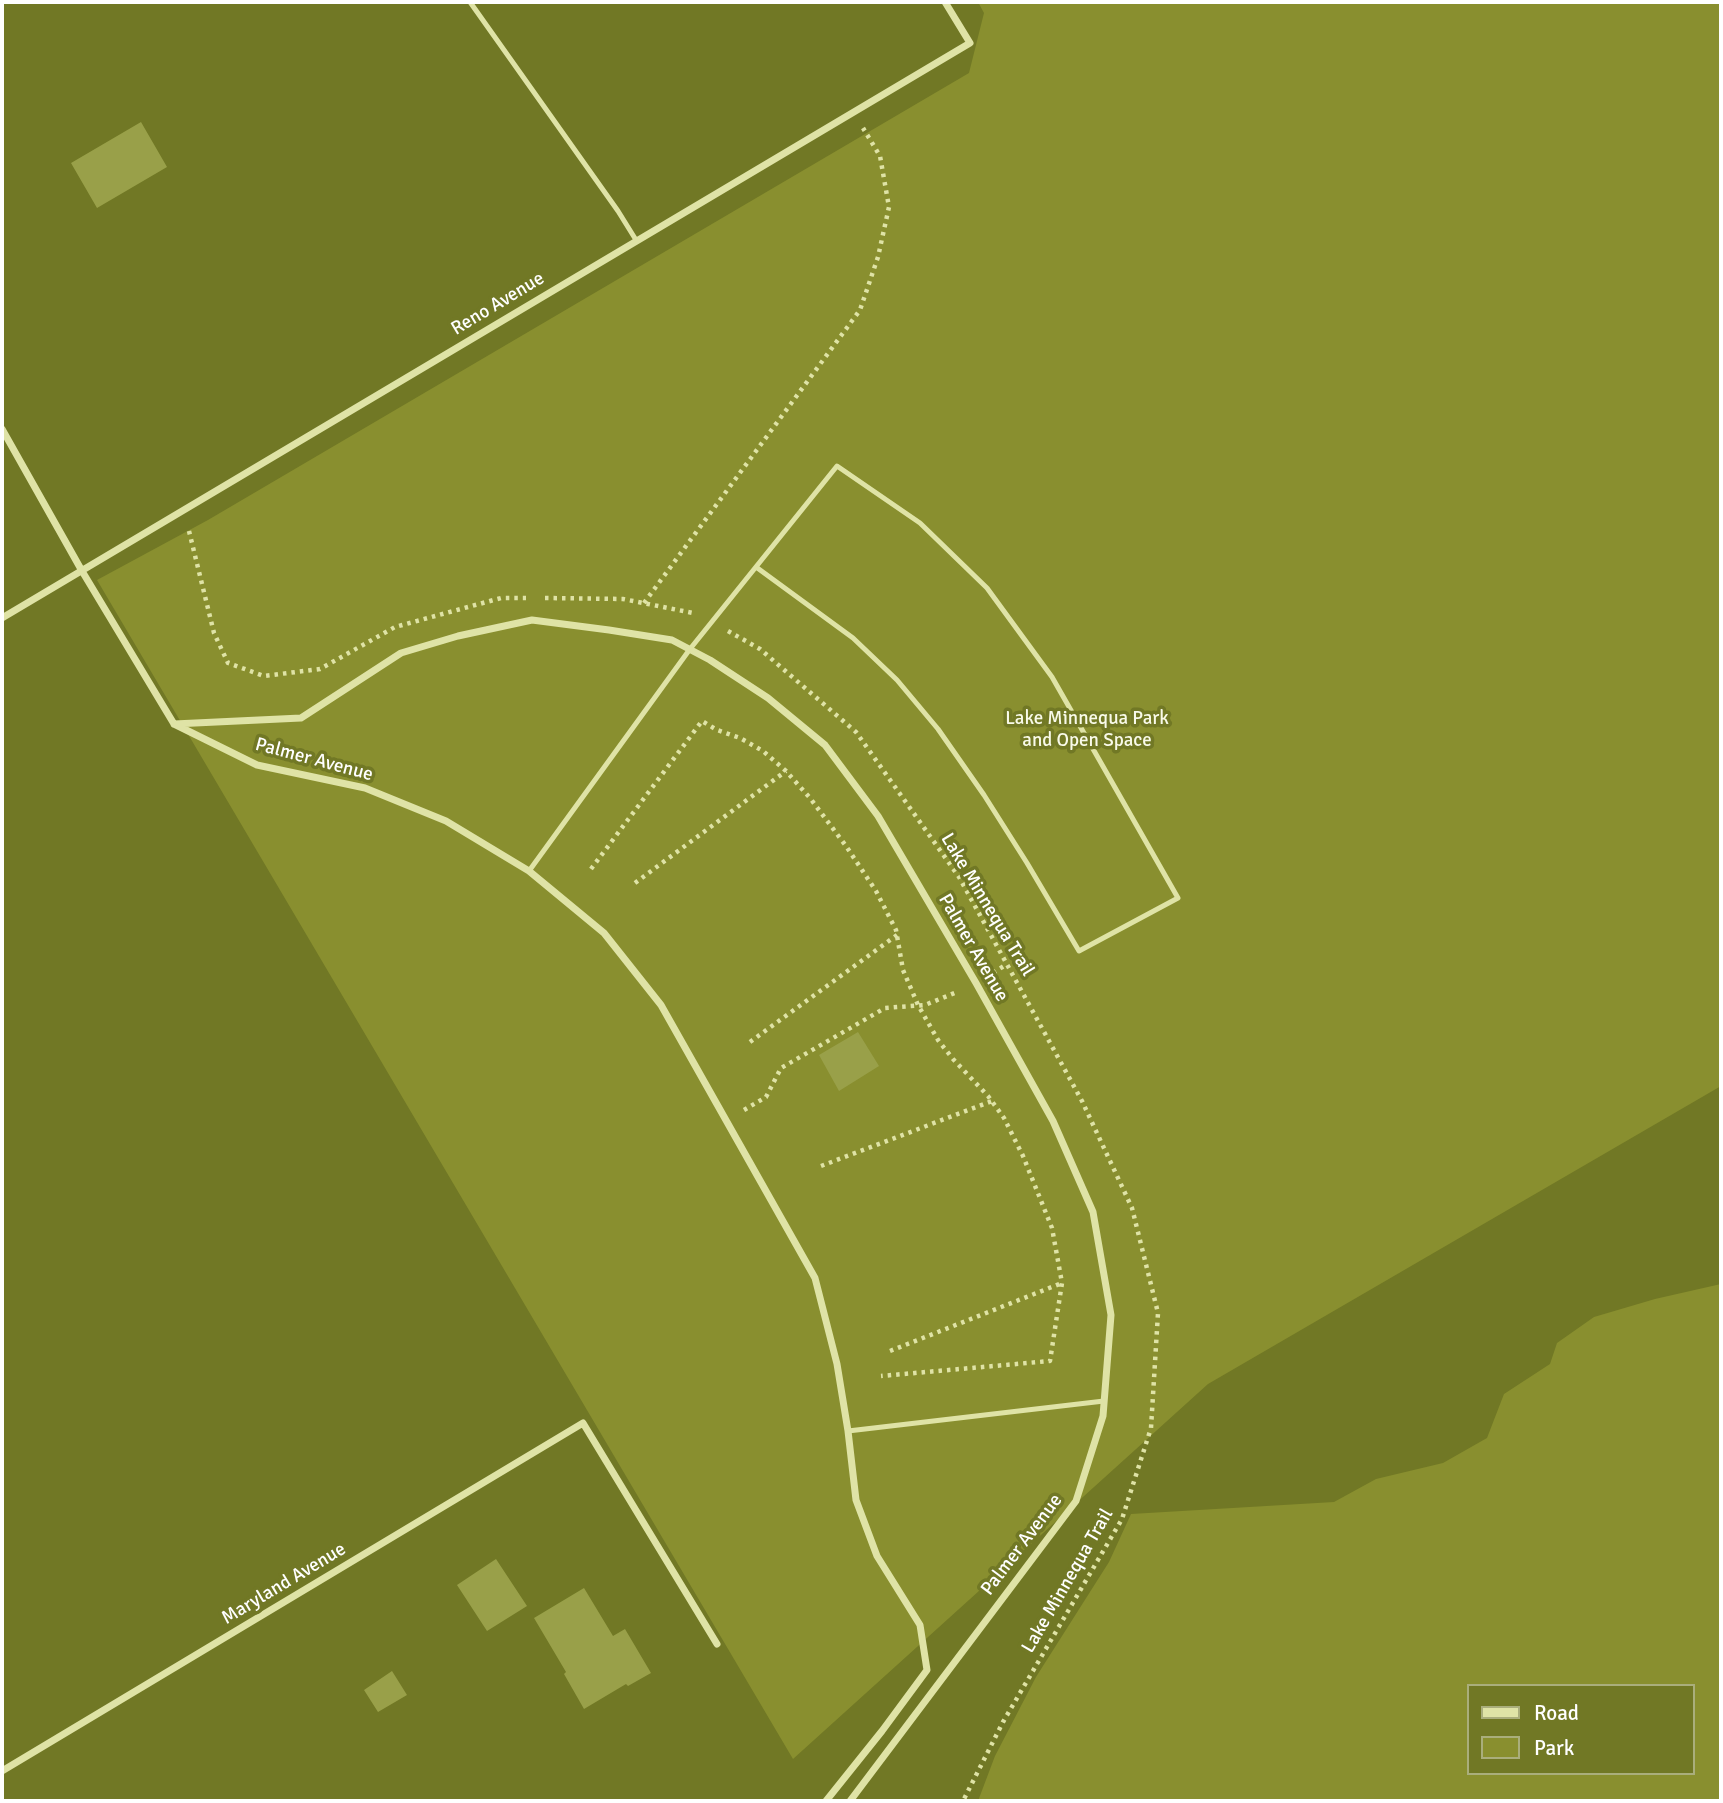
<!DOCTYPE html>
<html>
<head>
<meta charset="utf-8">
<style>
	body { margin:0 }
	#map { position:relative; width:1723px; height:1803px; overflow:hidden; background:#717825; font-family:Signika,sans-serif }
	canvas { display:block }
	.frame { position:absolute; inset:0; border:4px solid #fff; pointer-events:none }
	.legend { position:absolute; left:1467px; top:1684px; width:228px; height:91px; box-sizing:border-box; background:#717825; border:2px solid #aaae7c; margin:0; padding:9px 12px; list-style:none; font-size:21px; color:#fff }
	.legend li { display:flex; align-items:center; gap:14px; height:35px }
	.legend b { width:35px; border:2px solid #aaae7c }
</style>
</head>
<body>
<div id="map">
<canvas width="1723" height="1803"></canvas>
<div class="frame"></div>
<ul class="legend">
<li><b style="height:9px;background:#dfe3a6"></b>Road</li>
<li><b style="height:19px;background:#898f2f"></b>Park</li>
</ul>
</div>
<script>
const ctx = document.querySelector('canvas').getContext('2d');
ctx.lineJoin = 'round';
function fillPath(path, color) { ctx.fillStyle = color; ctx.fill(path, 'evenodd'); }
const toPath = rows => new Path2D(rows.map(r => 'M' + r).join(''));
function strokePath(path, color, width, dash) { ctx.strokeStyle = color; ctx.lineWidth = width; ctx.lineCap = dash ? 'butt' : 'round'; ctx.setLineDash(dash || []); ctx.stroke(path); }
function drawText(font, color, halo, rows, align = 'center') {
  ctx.font = font + ' Signika,sans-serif'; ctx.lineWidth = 7; ctx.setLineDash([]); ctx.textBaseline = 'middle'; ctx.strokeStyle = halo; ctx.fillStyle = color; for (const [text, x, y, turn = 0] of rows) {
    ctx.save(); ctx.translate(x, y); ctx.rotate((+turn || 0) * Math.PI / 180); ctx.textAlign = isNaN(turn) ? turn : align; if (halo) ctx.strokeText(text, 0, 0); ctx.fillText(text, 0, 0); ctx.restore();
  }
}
const green = toPath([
	[978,2,1721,2,1721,1086,1208,1384,793,1759,97,580,208,520,969,73,984,13],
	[1721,1284,1721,1801,978,1801,995,1756,1036,1677,1109,1562,1131,1514,1334,1502,1376,1479,1443,1463,1487,1438,1504,1394,1550,1364,1557,1343,1594,1317,1655,1299],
	[1469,1686,1693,1686,1693,1773,1469,1773]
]);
const building = toPath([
	[141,122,167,167,97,208,71,163],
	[858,1032,879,1066,839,1091,819,1055],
	[496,1559,527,1606,487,1631,457,1585],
	[584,1588,613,1636,625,1629,651,1673,628,1686,626,1684,584,1709,564,1674,566,1672,534,1618],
	[392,1671,407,1695,378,1712,364,1690]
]);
const path = toPath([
	[189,531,214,633,228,663,264,676,320,669,395,627,501,598,526,598],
	[545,598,623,599,693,613],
	[644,603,860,310,878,257,889,207,880,156,863,128],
	[728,631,760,649,856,732,959,877,1082,1101,1132,1208,1158,1313,1151,1428,1122,1519,1003,1722,963,1801],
	[591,869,702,721,717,730,740,738,763,751,786,771,810,798,846,846,876,891,896,930,903,970,918,1005,938,1040,953,1059,988,1096,1004,1118,1023,1156,1052,1228,1062,1283,1050,1361,881,1376],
	[635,883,786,771],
	[993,973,1007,964],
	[750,1042,897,935],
	[744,1110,766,1097,781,1068,885,1008,925,1005,957,992],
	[821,1166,992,1101],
	[890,1351,1062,1283]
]);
const lane = toPath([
	[470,2,618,211,636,240],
	[529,871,690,649,837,466,920,523,987,588,1052,677,1178,898,1079,951,1027,863,984,795,938,729,897,680,853,638,756,567],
	[848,1431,1104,1401]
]);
const street = toPath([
	[2,429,82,571,174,724,257,765,365,788,446,821,529,871,604,933,661,1005,815,1278,837,1364,848,1431,856,1500,877,1556,920,1625,927,1670,882,1731,826,1801],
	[2,618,970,43,945,2],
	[174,724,301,718,401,653,458,636,532,620,609,630,672,640,710,660,768,698,825,745,878,816,976,983,1053,1121,1093,1212,1111,1315,1103,1416,1076,1501,850,1801],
	[2,1771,583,1423,717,1644]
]);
const streetNames = [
	["Reno Avenue",498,304,-31],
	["Palmer Avenue",314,760,15],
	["Lake Minnequa Trail",987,905,59],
	["Palmer Avenue",973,948,60],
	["Palmer Avenue",1022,1545,-53],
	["Lake Minnequa Trail",1068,1581,-60],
	["Maryland Avenue",284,1584,-31]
];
const parkNames = [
	["Lake Minnequa Park",1087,719],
	["and Open Space",1087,741]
];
fillPath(green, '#898f2f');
fillPath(building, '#99a049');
strokePath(path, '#dfe3a6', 4.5, [3.5, 5]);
strokePath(lane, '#dfe3a6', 5);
strokePath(street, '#dfe3a6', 7);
drawText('19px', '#fff', '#717825', streetNames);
drawText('19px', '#f9fae9', '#717825', parkNames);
</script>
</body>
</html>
